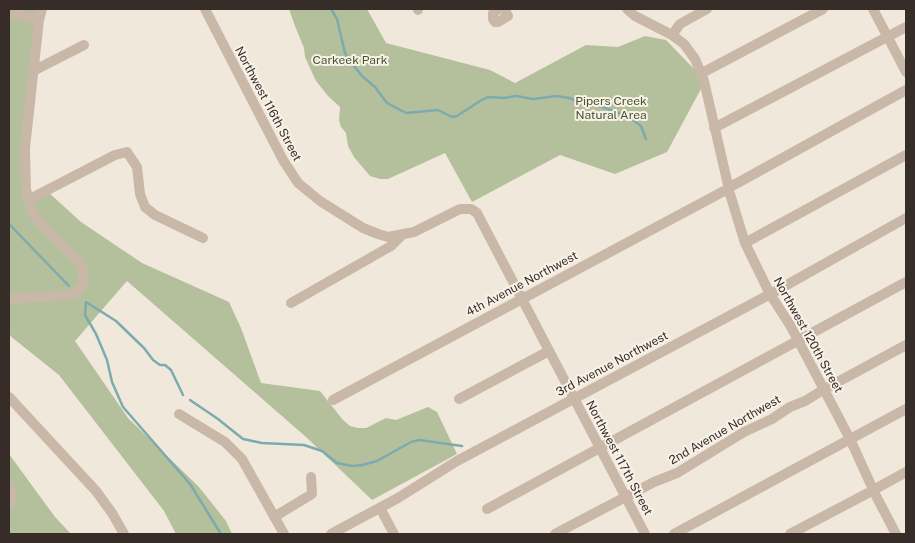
<!DOCTYPE html>
<html>
<head>
<meta charset="utf-8">
<style>
	body { margin:0 }
	#map { position:relative; width:915px; height:543px; overflow:hidden; background:#f1e8dc; font-family:"Public Sans",sans-serif }
	canvas { display:block }
	.frame { position:absolute; inset:0; border:10px solid #362d28; pointer-events:none }
</style>
</head>
<body>
<div id="map">
<canvas width="915" height="543"></canvas>
<div class="frame"></div>
</div>
<script>
const ctx = document.querySelector('canvas').getContext('2d');
ctx.lineJoin = 'round';
function fillPath(path, color) { ctx.fillStyle = color; ctx.fill(path, 'evenodd'); }
const toPath = rows => new Path2D(rows.map(r => 'M' + r).join(''));
function strokePath(path, color, width, dash) { ctx.strokeStyle = color; ctx.lineWidth = width; ctx.lineCap = dash ? 'butt' : 'round'; ctx.setLineDash(dash || []); ctx.stroke(path); }
function drawText(font, color, halo, rows, align = 'center') {
  ctx.font = font + ' "Public Sans",sans-serif'; ctx.lineWidth = 4; ctx.setLineDash([]); ctx.textBaseline = 'middle'; ctx.strokeStyle = halo; ctx.fillStyle = color; for (const [text, x, y, turn = 0] of rows) {
    ctx.save(); ctx.translate(x, y); ctx.rotate((+turn || 0) * Math.PI / 180); ctx.textAlign = isNaN(turn) ? turn : align; if (halo) ctx.strokeText(text, 0, 0); ctx.fillText(text, 0, 0); ctx.restore();
  }
}
const green = toPath([
	[9,9,42,9,25,148,28,200,46,190,81,222,142,263,229,302,241,328,261,383,320,391,343,420,350,426,358,428,366,428,386,418,396,420,428,407,437,412,457,454,372,500,306,437,127,281,75,341,128,418,199,487,226,521,232,534,176,534,164,511,59,375,9,335],
	[289,9,367,9,386,43,490,70,515,83,586,45,618,47,645,36,666,40,697,72,702,87,667,152,615,174,560,155,472,202,445,153,388,179,380,179,370,176,354,157,348,146,346,133,341,127,339,120,340,107,328,96,316,81,305,57,304,48,295,26],
	[9,454,55,517,71,534,9,534]
]);
const stream = toPath([
	[331,9,337,19,345,53,349,60,362,76,375,87,387,103,406,113,438,110,452,117,457,116,480,101,488,97,504,98,516,96,533,99,557,96,569,98,585,104,597,105,627,116,641,126,646,139],
	[9,224,69,286],
	[183,395,171,370,165,365,160,365,153,360,144,348,116,321,86,302,85,315,96,334,107,360,112,382,123,407,190,484,221,534],
	[190,400,218,419,243,439,262,443,304,445,322,451,337,463,352,466,362,465,377,461,411,442,419,440,462,446]
]);
const minor = toPath([
	[205,9,283,160,298,183,320,201,363,228,378,234,388,237,414,232,460,209,471,209,477,213,645,534],
	[498,9,493,13,493,19,495,22,498,22,508,16,504,9],
	[627,9,635,16,672,35,684,44,695,59,704,81,728,185],
	[873,9,906,72],
	[418,10,418,9],
	[9,12,39,20],
	[672,35,680,24,707,9],
	[33,71,84,45],
	[702,73,823,9],
	[714,128,906,27],
	[732,186,906,90],
	[730,194,745,243,770,294,790,325,850,439,871,485],
	[28,200,115,155,127,152,137,167,140,194,145,207,155,215,203,238],
	[745,243,906,155],
	[9,299,70,295,79,290,84,282,83,270,79,261,41,224,31,209,26,189,25,148,39,20,42,9],
	[291,303,391,246,402,235],
	[9,397,96,491,112,513,124,534],
	[459,399,549,351],
	[333,400,724,191],
	[179,414,225,442,242,459,284,534],
	[9,485,12,497,9,505],
	[877,488,906,472],
	[875,494,896,534],
	[380,508,394,534],
	[487,509,906,282],
	[274,517,312,494,311,477],
	[331,534,398,498,457,461,776,291,906,218],
	[555,534,654,482,677,473,744,432,772,419,790,407,805,401,823,390,906,345],
	[674,534,906,409],
	[790,534,868,493]
]);
const parkNames = [
	["Carkeek Park",350,60],
	["Pipers Creek",611,101],
	["Natural Area",611,115]
];
const streetNames = [
	["Northwest 116th Street",268,104,62],
	["4th Avenue Northwest",522,284,-28],
	["Northwest 120th Street",808,335,61],
	["3rd Avenue Northwest",612,364,-28],
	["2nd Avenue Northwest",725,430,-30],
	["Northwest 117th Street",619,458,62]
];
fillPath(green, '#b4c09c');
strokePath(stream, '#7cabae', 2.5);
strokePath(minor, '#c9b8a8', 10);
drawText('12px', '#45542c', '#f9f2e8', parkNames);
drawText('12px', '#362d28', '#f9f2e8', streetNames);
</script>
</body>
</html>
